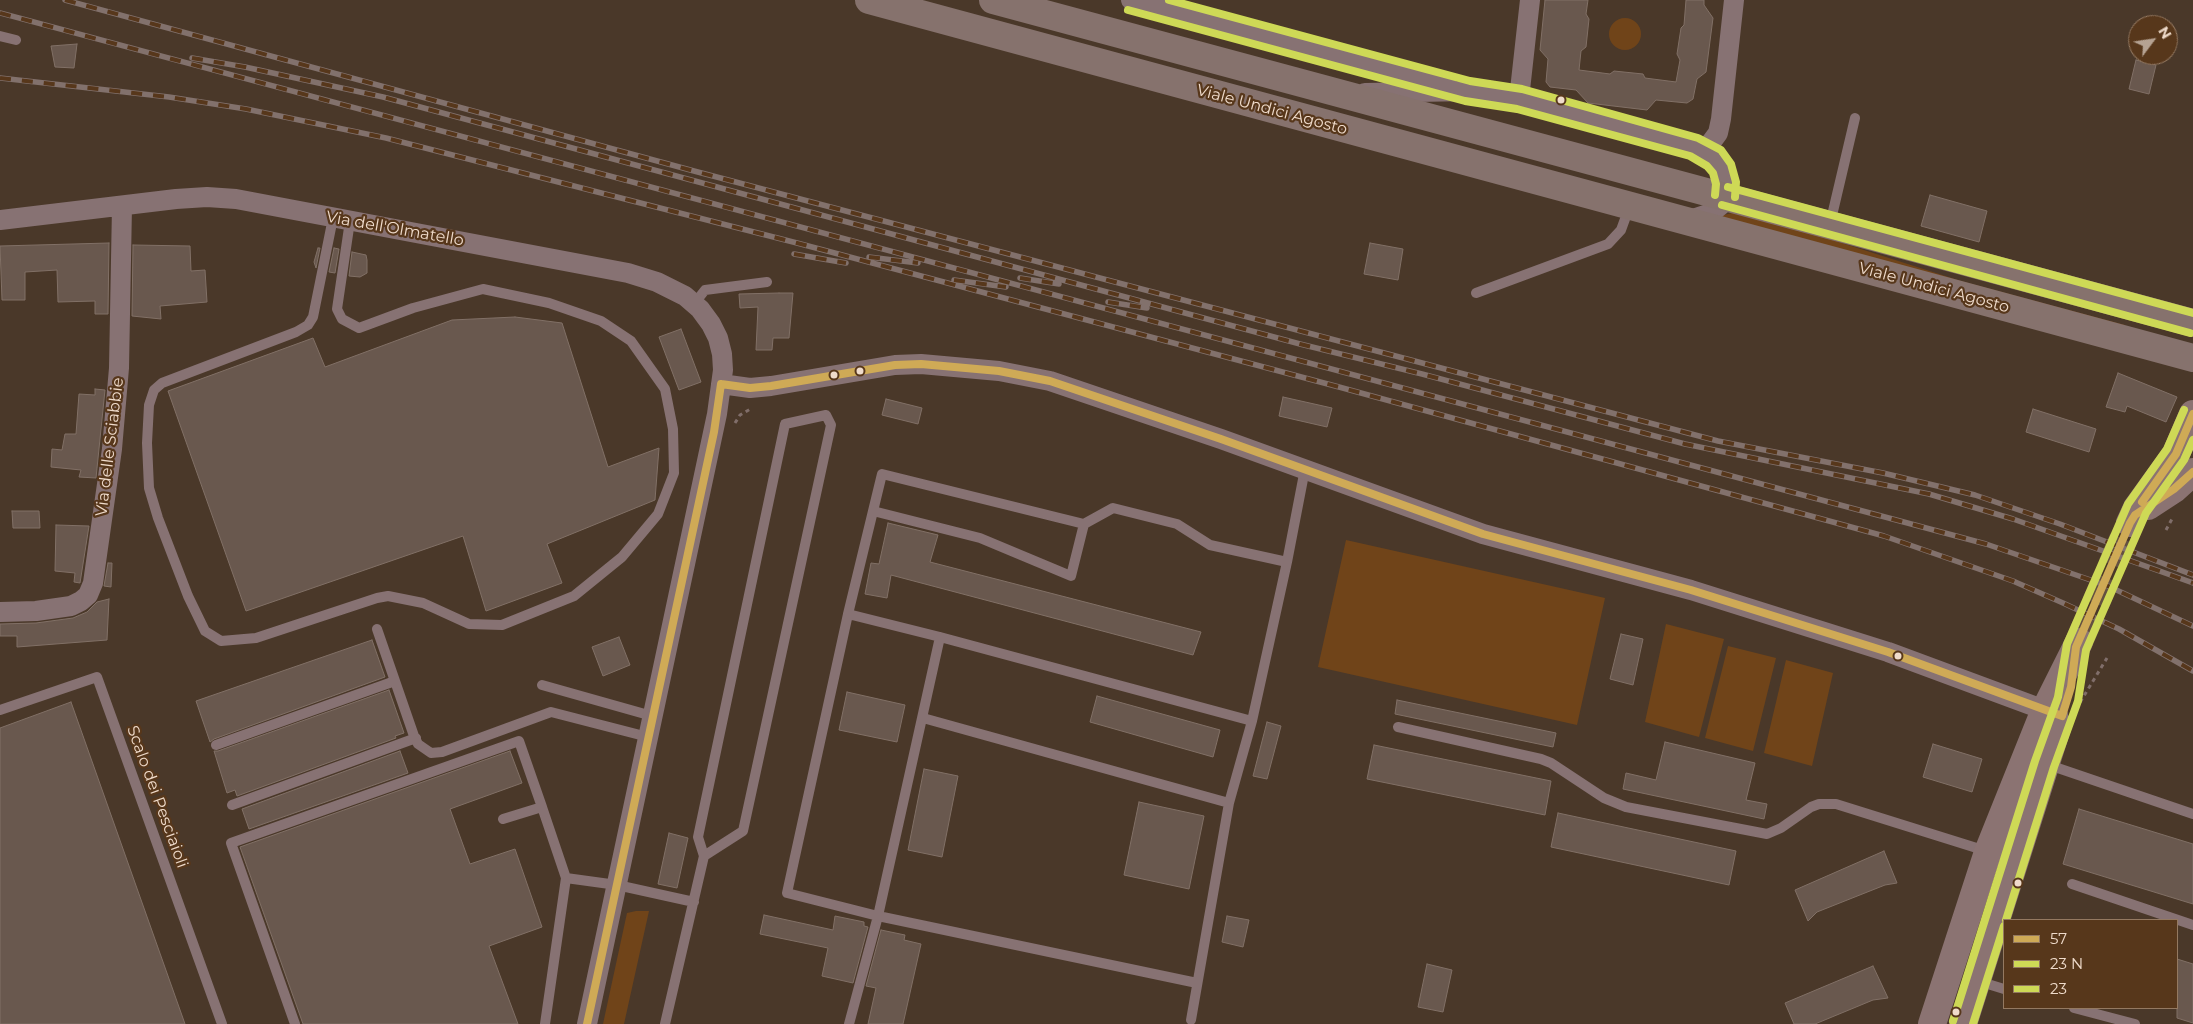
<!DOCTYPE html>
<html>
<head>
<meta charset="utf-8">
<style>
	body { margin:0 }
	#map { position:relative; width:2193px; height:1024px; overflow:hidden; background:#4a3829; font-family:Montserrat,sans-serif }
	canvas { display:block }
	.legend { position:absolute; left:2003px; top:919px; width:175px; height:90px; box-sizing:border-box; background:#57371b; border:1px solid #947961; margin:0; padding:6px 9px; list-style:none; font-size:15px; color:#efdbcb }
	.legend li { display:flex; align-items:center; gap:10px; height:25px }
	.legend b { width:25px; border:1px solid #947961 }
	.north { position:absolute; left:2128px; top:15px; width:50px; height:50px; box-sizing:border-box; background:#57371b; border:1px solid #947961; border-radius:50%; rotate:59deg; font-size:14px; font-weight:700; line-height:20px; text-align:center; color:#efdbcb }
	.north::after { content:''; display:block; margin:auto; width:18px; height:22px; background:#b5a292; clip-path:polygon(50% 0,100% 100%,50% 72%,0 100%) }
</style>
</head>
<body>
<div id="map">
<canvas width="2193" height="1024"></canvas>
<ul class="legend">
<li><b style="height:6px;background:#cfaa56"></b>57</li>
<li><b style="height:6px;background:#ced956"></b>23 N</li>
<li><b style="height:6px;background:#ced956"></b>23</li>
</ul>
<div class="north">N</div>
</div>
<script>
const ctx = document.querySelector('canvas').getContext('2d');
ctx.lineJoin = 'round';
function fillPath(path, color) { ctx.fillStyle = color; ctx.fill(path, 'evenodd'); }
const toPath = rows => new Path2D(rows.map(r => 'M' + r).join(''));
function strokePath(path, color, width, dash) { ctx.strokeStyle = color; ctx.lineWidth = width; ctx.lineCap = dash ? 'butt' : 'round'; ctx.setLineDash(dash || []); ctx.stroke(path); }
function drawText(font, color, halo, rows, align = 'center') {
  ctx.font = font + ' Montserrat,sans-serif'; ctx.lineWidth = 4.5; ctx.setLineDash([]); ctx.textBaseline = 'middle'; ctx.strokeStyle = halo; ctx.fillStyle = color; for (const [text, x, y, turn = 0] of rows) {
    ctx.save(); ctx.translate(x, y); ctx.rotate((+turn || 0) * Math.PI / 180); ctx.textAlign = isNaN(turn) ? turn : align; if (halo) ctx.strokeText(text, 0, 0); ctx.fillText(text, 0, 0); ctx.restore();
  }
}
const green = toPath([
	'1609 34a16 16 0 1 1 32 0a16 16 0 1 1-32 0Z',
	[1737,212,1798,229,1961,281,2125,325,2124,329,1719,218,1719,216],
	[1346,540,1605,598,1577,725,1318,667],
	[1666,624,1724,639,1699,737,1645,722],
	[1728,646,1776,658,1753,751,1705,738],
	[1786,660,1833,673,1812,766,1764,753],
	[636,911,649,911,624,1024,603,1024,627,913]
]);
const building = toPath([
	[1545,0,1588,0,1586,14,1589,19,1586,47,1581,51,1579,70,1610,74,1614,71,1643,74,1645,78,1676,82,1680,60,1677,54,1681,28,1684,25,1686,0,1704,0,1704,5,1713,18,1706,72,1697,79,1693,99,1687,103,1656,100,1647,110,1588,103,1576,90,1550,87,1546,82,1548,59,1540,50,1545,0],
	[77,44,74,68,55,67,51,46,77,44],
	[2136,60,2156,65,2149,94,2129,89,2136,60],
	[1930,195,1987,211,1979,242,1921,226,1930,195],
	[109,243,108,314,95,314,95,301,58,302,57,270,25,272,25,300,2,300,0,246,109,243],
	[1370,243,1403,249,1398,280,1364,274,1370,243],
	[133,245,190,246,191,271,205,270,207,302,160,306,161,319,132,316,133,245],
	[318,248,320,248,316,268,314,262,318,248],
	[334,248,339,249,335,273,329,272,334,248],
	[352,252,366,255,367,260,367,273,360,277,349,276,352,252],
	[779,293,793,293,789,338,773,338,772,350,756,350,758,307,740,308,739,294,779,293],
	[515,317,562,323,608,467,659,448,655,500,547,544,562,583,486,611,463,536,246,611,168,391,313,338,325,367,452,320,515,317],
	[681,329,701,382,679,390,659,337,681,329],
	[2118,373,2177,397,2166,422,2127,406,2125,412,2106,407,2118,373],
	[95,389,105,390,96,478,79,477,81,470,51,467,52,449,62,450,65,434,76,434,79,394,95,395,95,389],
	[1283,397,1332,408,1327,427,1279,416,1283,397],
	[886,399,922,408,918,424,882,415,886,399],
	[2033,409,2096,429,2089,452,2026,432,2033,409],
	[12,511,39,511,40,528,13,528,12,511],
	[888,523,938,535,930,562,1201,632,1193,655,891,575,887,598,865,594,871,563,879,564,888,523],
	[56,525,89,526,80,583,74,582,75,573,55,571,56,525],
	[108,563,112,563,111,587,104,586,108,563],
	[109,599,107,640,17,647,17,636,0,636,0,624,36,623,73,618,87,612,97,602,109,599],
	[1621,634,1643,639,1633,685,1610,679,1621,634],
	[619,637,630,665,603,676,592,647,619,637],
	[372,640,385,677,214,739,210,742,196,701,372,640],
	[389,690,404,733,395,736,396,738,237,796,235,790,227,793,214,751,218,751,389,690],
	[847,692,905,705,897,742,839,730,847,692],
	[1097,696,1220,730,1213,757,1090,722,1097,696],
	[1397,700,1556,733,1553,747,1395,714,1397,700],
	[71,702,185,1024,0,1024,0,728,71,702],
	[1267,722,1281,726,1267,779,1253,776,1267,722],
	[1665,742,1755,763,1746,800,1767,804,1764,819,1623,789,1626,773,1656,780,1665,742],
	[1933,744,1982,759,1972,792,1923,777,1933,744],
	[1374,745,1551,781,1545,815,1367,779,1374,745],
	[400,751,408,773,249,829,242,809,400,751],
	[510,751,522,783,450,809,470,864,515,849,542,927,489,946,518,1024,303,1024,240,847,510,751],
	[924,769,958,776,942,857,908,850,924,769],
	[1139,802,1204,816,1189,889,1124,875,1139,802],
	[2079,809,2193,844,2193,904,2063,864,2079,809],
	[1558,813,1736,851,1729,885,1551,847,1558,813],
	[669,833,688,838,677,888,658,884,669,833],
	[1884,851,1897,883,1885,885,1817,912,1808,921,1795,890,1884,851],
	[764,915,833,930,835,916,864,922,864,926,868,927,853,983,822,976,828,948,760,934,764,915],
	[1227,916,1249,920,1243,947,1222,942,1227,916],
	[881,930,905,935,904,940,921,944,903,1024,868,1024,876,988,866,986,881,930],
	[2177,959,2193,964,2193,1023,2177,1018,2177,959],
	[1427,964,1452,970,1443,1012,1418,1007,1427,964],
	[1873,966,1888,998,1873,1000,1815,1024,1794,1024,1785,1003,1873,966]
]);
const secondaryTunnel = toPath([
	[2079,642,2130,523]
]);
const path = toPath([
	[735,423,740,415,752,408],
	[2166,530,2173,517],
	[2076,709,2107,658]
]);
const service = toPath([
	[0,36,16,40],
	[333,218,313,317,308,325,296,332,162,383,154,390,149,405,147,443,149,488,158,518,188,596,205,631,221,641,256,638,377,598,388,596,423,603,469,624,502,625,574,596,622,557,658,514,674,473,673,429,665,389,631,341,601,321,549,303,483,289,413,308,359,328,342,319,337,309,350,221],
	[1830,224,1855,118],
	[1476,293,1608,244,1621,230,1629,208],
	[694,304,705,290,767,282],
	[873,511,980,538,1071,576,1084,524,882,474,848,614,940,637],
	[1084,524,1113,508,1177,524,1210,545,1287,562],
	[848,614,787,893,878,916,1197,983],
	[377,629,414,736,418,744,431,753,442,752,551,712,648,737],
	[542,685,652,716],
	[0,710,97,677,222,1024],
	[923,718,1229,803],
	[1398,727,1541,759,1551,763,1604,798,1626,807,1767,834,1781,828,1811,807,1819,804,1836,804,2015,860],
	[216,745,395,681],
	[2046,764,2193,814],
	[232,805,416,738],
	[542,807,566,878,617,885,694,902],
	[2072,884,2193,925],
	[1978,981,2004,989],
	[2074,1008,2135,1024],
	[1191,1020,1229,803,1252,721,1287,562,1305,469],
	[295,1024,231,843,519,741,542,807,503,819],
	[545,1024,566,878],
	[665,1024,704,856,698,837,785,424,826,415,831,425,743,831,704,856],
	[849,1024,878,916,940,637,1252,721]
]);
const minor = toPath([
	[1131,0,1447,85],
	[1365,93,1468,91,1519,99,1694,147,1708,153,1718,162,1725,177,1726,191,1721,205,1711,213,1696,218,1684,219],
	[1519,99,1530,0],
	[1704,152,1718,133,1721,119,1734,0],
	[0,220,176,199,207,197,236,199,628,273,657,282,685,296,700,309,711,324,718,338,722,354,723,370,717,414,587,1024],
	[721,384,750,388,771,386,895,365,921,364,999,371,1050,381,1221,439,1483,534,1691,590,1888,652,2058,715],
	[0,612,36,611,71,606,81,601,88,595,93,583,112,449,119,368,122,206]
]);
const secondary = toPath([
	[2148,506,2174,489,2193,472],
	[2130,523,2137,508,2176,454,2193,414],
	[1932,1024,1988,852,2045,710,2079,642],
	[1963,1024,2058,725]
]);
const primary = toPath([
	[869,0,2193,358],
	[993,0,2193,323]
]);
const rail = toPath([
	[65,0,694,171,1718,441,1883,473,1975,495,2060,524,2193,575],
	[0,13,1986,544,2108,586,2193,626],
	[192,58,245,67,383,97,1300,344,1422,374,1685,444,1929,494,2013,519,2193,583],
	[0,78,169,97,246,109,386,138,797,243,1339,387,1884,536,2013,581,2063,603,2119,629,2193,671],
	[794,254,846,263],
	[869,257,918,263],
	[1020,278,1059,284],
	[954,280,1006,287],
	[1108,302,1147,308]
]);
const bus1 = toPath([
	[721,384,750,388,771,386,895,365,921,364,999,371,1050,381,1221,439,1483,534,1691,590,1888,652,2062,716,2071,687,2076,647,2130,523,2135,515,2174,489,2193,472],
	[2142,502,2176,454,2193,414],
	[587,1024,714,432,721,384]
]);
const bus2 = toPath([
	[1128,10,1465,101,1517,109,1690,156,1707,166,1713,173,1716,184,1715,195],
	[1722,205,2190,333],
	[2006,920,2054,767,2078,701,2086,650,2146,513,2184,460,2193,440],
	[1973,1024,2004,926]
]);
const bus3 = toPath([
	[1169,0,1470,81,1522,89,1698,138,1721,150,1731,164,1736,182,1735,197],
	[1728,187,2193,313],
	[1953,1021,2035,761,2058,697,2067,644,2128,504,2167,449,2184,410]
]);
const markers = [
	[1561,100,4.5,"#efdbcb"],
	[860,371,4.5,"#efdbcb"],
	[834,375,4.5,"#efdbcb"],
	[1898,656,4.5,"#efdbcb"],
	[2018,883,4.5,"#efdbcb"],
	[1956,1012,4.5,"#efdbcb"]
];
const streetNames = [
	["Viale Undici Agosto",1272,110,15],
	["Via dell'Olmatello",395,229,10],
	["Viale Undici Agosto",1934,288,15],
	["Via delle Sciabbie",110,447,-83],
	["Scalo dei Pesciaioli",157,797,70]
];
fillPath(green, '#704419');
fillPath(building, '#69584e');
strokePath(building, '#817066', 1);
strokePath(secondaryTunnel, '#635041', 28, [28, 14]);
strokePath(path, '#806e6a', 3, [4, 4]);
strokePath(service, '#877273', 10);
strokePath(minor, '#877273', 20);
strokePath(secondary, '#8b7372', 28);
strokePath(primary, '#86726d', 28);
strokePath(rail, '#82716c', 5.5);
strokePath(rail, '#57371b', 4, [11]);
strokePath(bus1, '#cfaa56', 8);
strokePath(bus2, '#ced956', 8);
strokePath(bus3, '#ced956', 8);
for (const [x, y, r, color] of markers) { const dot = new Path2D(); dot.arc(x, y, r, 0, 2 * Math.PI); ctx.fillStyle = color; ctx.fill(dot); strokePath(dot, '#57371b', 2); }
drawText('16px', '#efdbcb', '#57371b', streetNames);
</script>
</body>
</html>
